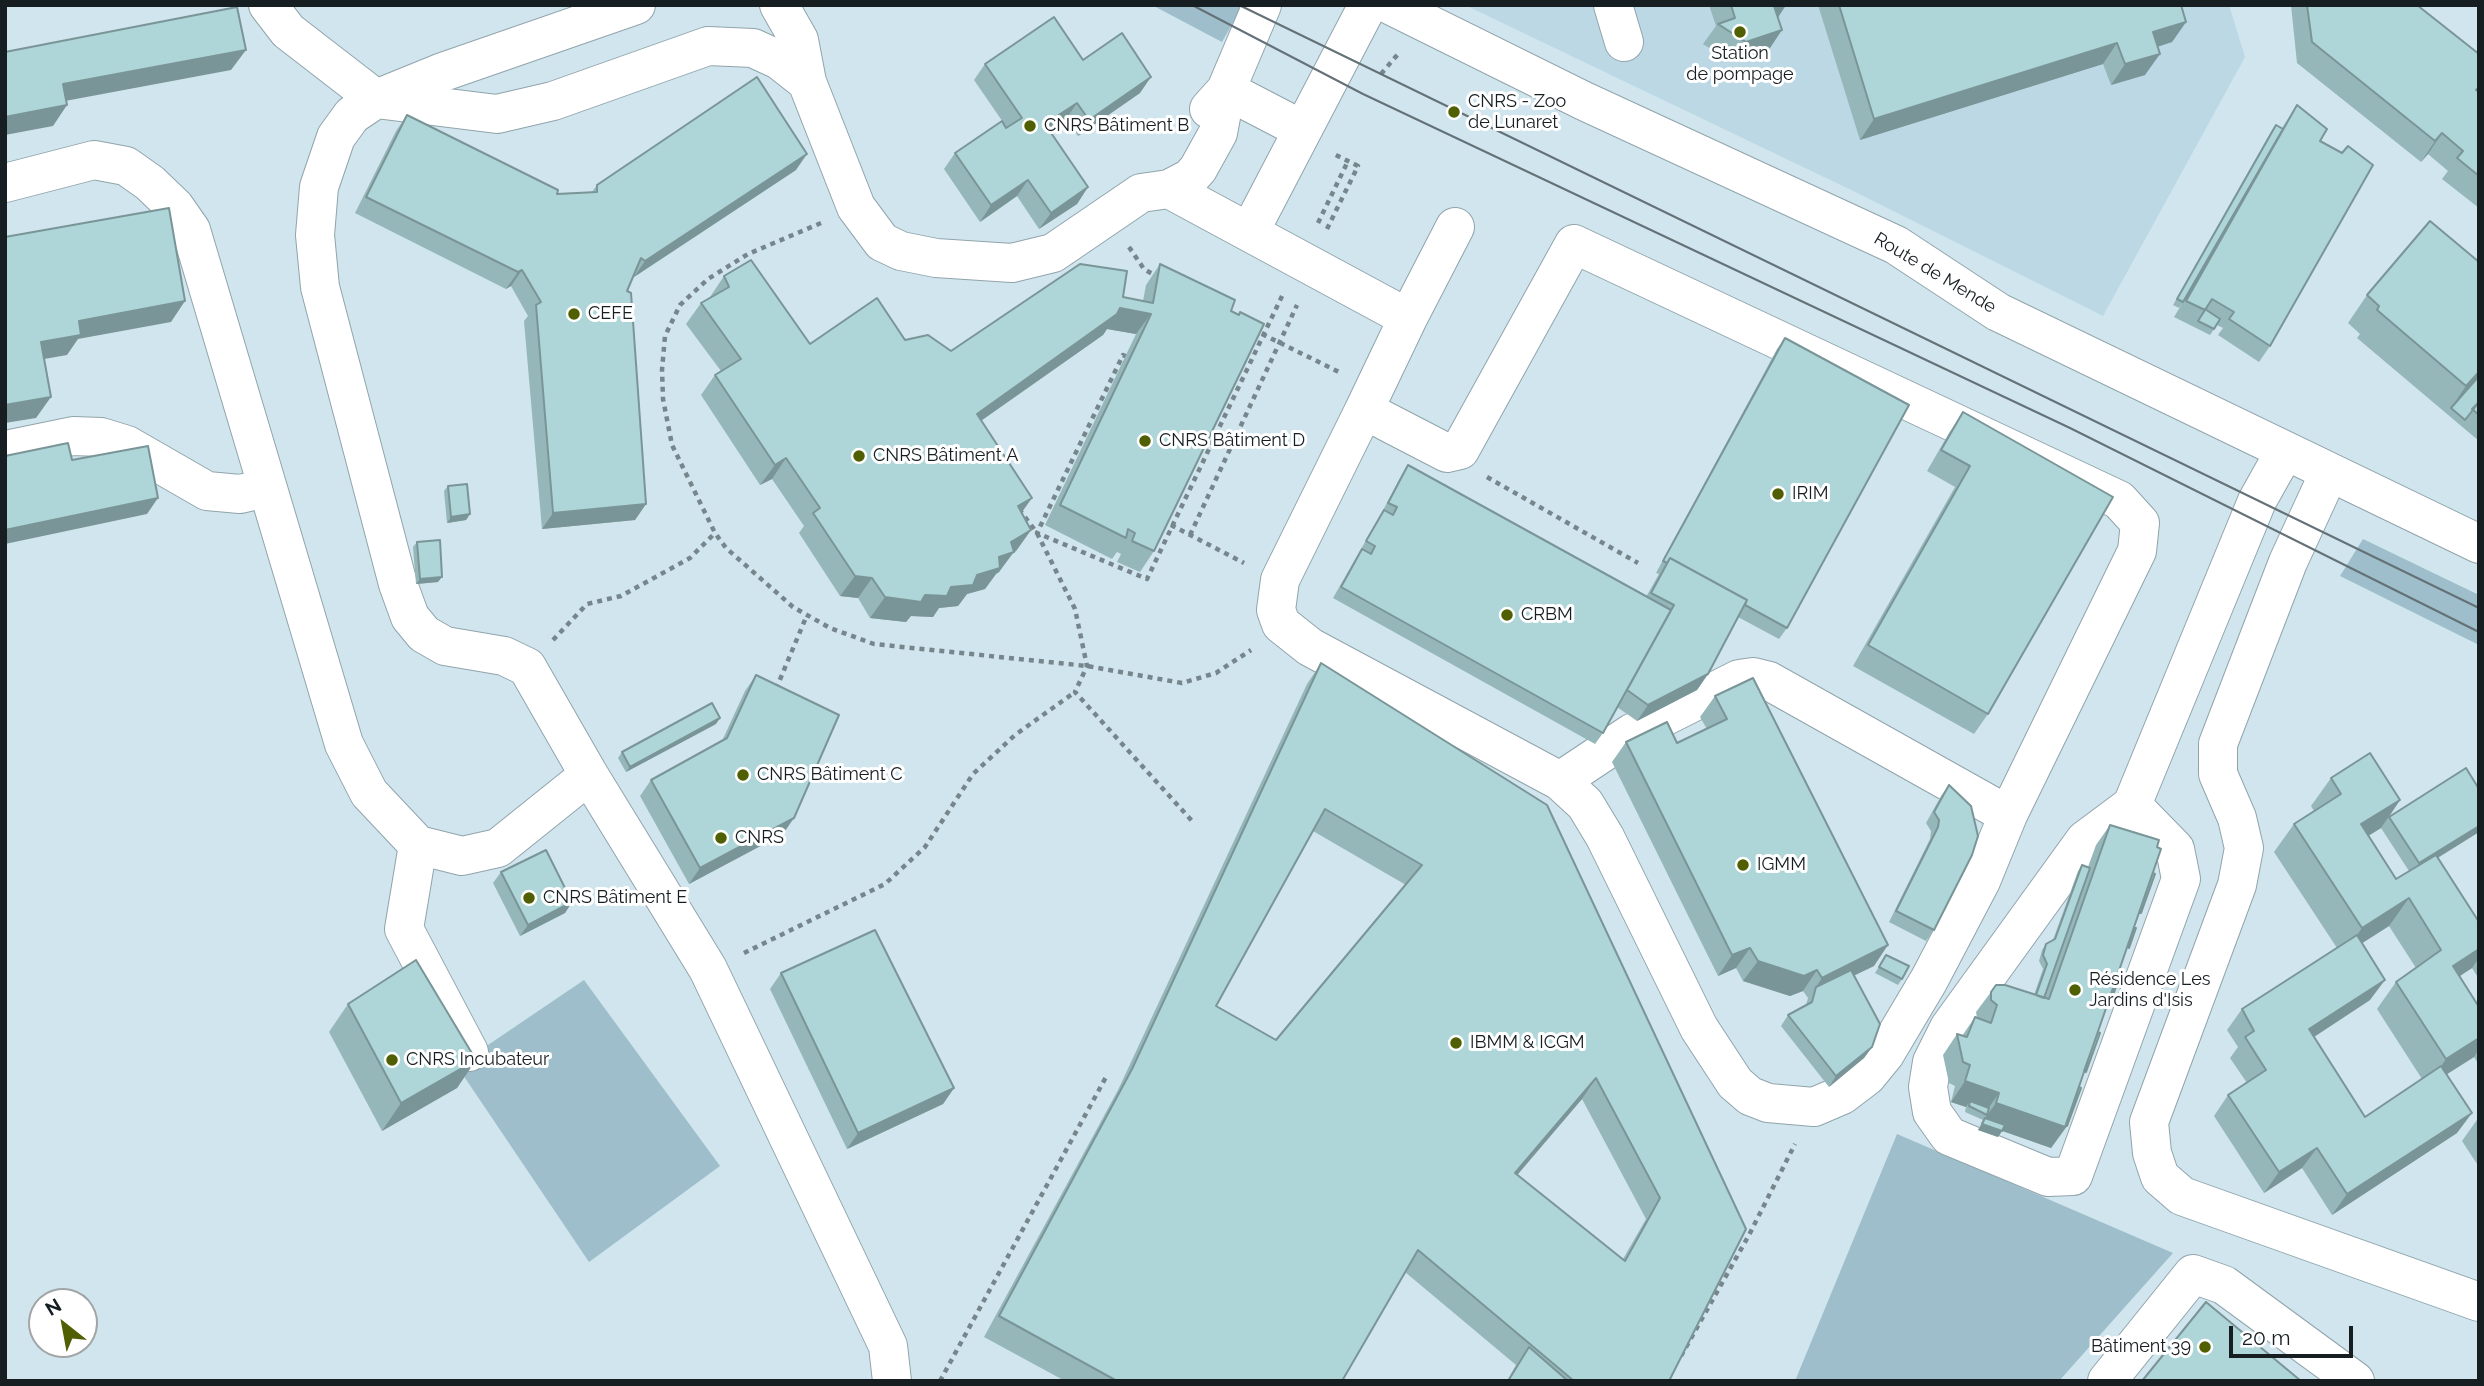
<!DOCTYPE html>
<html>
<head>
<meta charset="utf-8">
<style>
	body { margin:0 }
	#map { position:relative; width:2484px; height:1386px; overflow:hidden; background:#d0e5ed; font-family:Raleway,sans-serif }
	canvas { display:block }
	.frame { position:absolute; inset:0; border:7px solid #161e21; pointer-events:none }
	.north { position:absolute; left:28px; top:1288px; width:70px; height:70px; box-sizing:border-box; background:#fff; border:2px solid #a2a5a6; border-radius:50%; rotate:329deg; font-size:19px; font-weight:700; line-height:28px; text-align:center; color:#161e21 }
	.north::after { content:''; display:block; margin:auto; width:24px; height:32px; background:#4f5f01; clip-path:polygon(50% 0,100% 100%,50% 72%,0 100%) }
	.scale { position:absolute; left:2229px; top:1326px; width:124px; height:32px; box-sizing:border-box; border:4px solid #161e21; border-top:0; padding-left:9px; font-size:21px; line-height:24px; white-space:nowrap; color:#161e21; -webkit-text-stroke:5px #fff; paint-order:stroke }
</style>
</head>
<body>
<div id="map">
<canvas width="2484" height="1386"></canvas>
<div class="frame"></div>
<div class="north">N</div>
<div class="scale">20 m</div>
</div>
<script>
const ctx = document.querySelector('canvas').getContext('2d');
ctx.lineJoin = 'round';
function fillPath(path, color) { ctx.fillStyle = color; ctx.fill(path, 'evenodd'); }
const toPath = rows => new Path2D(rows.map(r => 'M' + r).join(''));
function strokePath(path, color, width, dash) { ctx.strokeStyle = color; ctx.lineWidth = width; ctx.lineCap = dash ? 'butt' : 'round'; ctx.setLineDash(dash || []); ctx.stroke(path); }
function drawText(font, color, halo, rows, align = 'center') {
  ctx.font = font + ' Raleway,sans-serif'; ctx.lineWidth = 6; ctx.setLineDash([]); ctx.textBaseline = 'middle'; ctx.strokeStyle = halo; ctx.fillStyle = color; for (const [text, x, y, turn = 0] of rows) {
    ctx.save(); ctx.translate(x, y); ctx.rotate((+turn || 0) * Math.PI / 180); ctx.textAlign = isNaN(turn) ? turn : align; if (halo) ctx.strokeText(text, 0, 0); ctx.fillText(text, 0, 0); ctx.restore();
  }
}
const built = toPath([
	[1465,5,2229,5,2245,57,2103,316,1849,189]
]);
const green = toPath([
	[1152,5,1243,5,1222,42],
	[2363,539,2479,595,2479,645,2340,576],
	[584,980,720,1166,589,1262,457,1066],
	[1897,1134,2173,1253,2059,1381,1795,1381]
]);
const path = toPath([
	[1381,74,1398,54],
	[821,223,748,254,708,279,680,305,665,336,662,370,663,399,672,445,715,533,726,548,793,607,830,628,874,644,1087,666,1182,683,1216,673,1251,650],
	[1318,223,1348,161],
	[1327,229,1358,166,1334,154],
	[1129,247,1144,269,1156,276],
	[1262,334,1339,372],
	[1127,357,1123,355,1037,533,1147,579,1283,294],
	[1487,477,1638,563],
	[1019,509,1037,533,1075,609,1087,666,1075,692,1193,822],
	[1171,525,1244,563],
	[1190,535,1297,305],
	[553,640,587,604,621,596,690,558,715,533],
	[776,689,807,615],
	[744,953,885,884,925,847,973,774,1015,735,1075,692],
	[1681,1356,1749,1235,1795,1144],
	[940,1381,1106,1077]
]);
const minor = toPath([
	[268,5,288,31,376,99,497,114,553,101,708,46,753,48,779,60,807,82],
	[636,5,440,73,376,99,352,115,336,137,319,187,315,235,320,287,398,584,410,617,424,634,445,646,504,656,527,667,589,775,708,969,888,1346,892,1381],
	[779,5,799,40,807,82,856,207,882,242,901,251,936,258,1012,263,1053,253,1141,193,1169,189,1190,178,1198,169,1218,133,1226,90,1301,129],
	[1613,5,1624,42],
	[1209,109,1226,90,1262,5],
	[5,183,94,160,126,166,150,183,175,207,191,230,344,744,369,793,418,845],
	[1169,189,1408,318,1364,410],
	[1250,231,1368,5],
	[1574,244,2119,500,2140,523,2137,551,2008,815,1981,881,1929,980,1885,1054,1867,1076,1842,1095,1814,1107,1768,1103,1750,1096,1735,1083,1699,1028,1605,837,1585,804,1560,781,1310,647,1281,624,1276,610,1280,580,1364,410,1447,453,1460,450,1574,244],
	[1408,318,1455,227],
	[5,450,73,436,101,437,127,445,207,491,240,494,266,488],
	[2329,473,2288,562,2218,744,2218,774,2237,818,2244,848,2237,885,2149,1122,2152,1153,2160,1177,2182,1196,2479,1302],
	[1560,781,1632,733,1739,679,1753,677,1769,681,2008,815],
	[2132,805,2085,840,1949,1028,1932,1062,1928,1087,1932,1112,1949,1136,2048,1177,2073,1176,2181,879,2175,849,2132,805,2257,501,2285,451],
	[469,1052,404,929,418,845,462,856,498,848,589,775],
	[2107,1381,2193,1274,2224,1285,2355,1381]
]);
const major = toPath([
	[1390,5,1584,101,1896,245,1998,312,2479,544]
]);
const tram = toPath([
	[1192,5,1363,94,2070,428,2479,632],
	[1239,5,2479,608]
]);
const wall = toPath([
	[1709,5,1786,5,1778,17,1768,51,1731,62,1703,44,1716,26],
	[1818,5,2181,5,2186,22,2172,42,2157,47,2145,75,2111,85,2103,64,1860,140],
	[2291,5,2417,5,2479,54,2479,90,2477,91,2479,92,2479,208,2442,179,2448,171,2428,154,2421,162,2297,63],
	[1083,60,1140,93,1078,136,1066,119,1049,130,1088,187,1077,204,1039,229,1017,196,980,222,944,169,955,153,1007,128,974,80,985,64],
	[2297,105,2320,141,2270,346,2259,362,2218,335,2223,328,2217,325,2210,335,2174,317,2182,304,2179,308,2173,305,2272,130,2276,125,2282,128],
	[407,115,557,194,592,192,597,185,796,170,634,277,633,276,627,291,646,504,635,520,542,529,524,321,528,316,511,286,506,289,355,213,396,131],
	[2479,262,2479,441,2357,338,2360,334,2348,323,2367,295],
	[1160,264,1231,311,1238,315,1240,312,1154,551,1140,572,1117,562,1121,554,1117,552,1112,559,1045,525,1136,334,1107,329,1103,335,981,421,1021,513,1031,530,1016,551,1013,553,999,572,996,574,985,589,967,594,958,606,939,608,933,617,911,616,906,622,870,618,858,598,840,596,799,533,804,526,772,479,760,485,701,395,715,375,721,371,686,324,701,303,710,298,710,297,724,276,810,344,905,340,951,351,1123,297,1143,301,1146,285],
	[1785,338,1787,628,1779,639,1738,617,1708,674,1697,690,1637,721,1617,707,1603,733,1595,744,1333,598,1381,514,1401,476,1408,465,1646,597,1659,574,1656,573,1777,349],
	[1963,412,2113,497,1988,714,1974,734,1853,666,1955,487,1927,471,1949,433],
	[448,486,470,514,466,520,447,523,444,491],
	[417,542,438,582,416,584,413,547],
	[1321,663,1746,1229,1669,1381,1507,1381,1516,1365,1405,1272,1342,1381,1065,1381,984,1337,1118,1090,1307,684],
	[1313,831,1406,885,1276,1040,1216,1006],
	[1582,1099,1646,1219,1623,1259,1517,1175],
	[756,675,783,834,689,884,640,796,651,780,722,741,745,691],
	[1715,696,1874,966,1854,975,1872,1047,1864,1058,1829,1087,1781,1026,1788,1015,1806,1005,1808,998,1803,991,1790,996,1743,981,1736,968,1718,976,1612,762,1626,742,1677,743,1707,729,1700,717],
	[716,724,626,772,618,758,622,752],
	[2331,778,2400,800,2389,817,2479,832,2438,858,2479,922,2479,958,2472,968,2459,976,2479,1007,2479,1065,2474,1057,2446,1074,2457,1133,2332,1215,2302,1168,2264,1193,2214,1116,2228,1095,2247,1083,2230,1058,2238,1047,2227,1030,2242,1009,2337,948,2274,852,2294,824,2314,811,2311,806],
	[2381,828,2409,871,2396,879,2368,836],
	[2389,926,2416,968,2396,982,2377,1009,2422,1079,2365,1117,2314,1037,2370,1000,2362,943],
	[1949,785,1934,930,1926,941,1889,922,1930,839,1931,831,1926,823,1941,796],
	[2110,825,2137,919,2082,1077,2067,1126,2051,1148,2002,1131,1998,1137,1978,1130,1983,1120,1965,1112,1966,1107,1951,1102,1955,1086,1949,1083,1943,1055,1957,1034,1962,1036,1975,1017,1977,1018,1976,1012,1991,992,2034,995,2043,969,2039,961,2042,950,2046,944,2053,940,2078,871,2082,865,2088,867,2096,845],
	[501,872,572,902,565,913,520,936,493,883],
	[1886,955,1902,979,1898,985,1875,973],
	[2479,958,2479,979,2472,968],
	[781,973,954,1088,943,1104,847,1149,770,989],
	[348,1004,476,1060,457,1088,382,1131,329,1032],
	[2479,1117,2479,1167,2462,1141]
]);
const shadedWall = toPath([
	[1777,5,1786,5,1775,22,1774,6],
	[2186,22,2172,42,2138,53,2153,32],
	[1782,30,1768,51,1731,62,1746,42],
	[2117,43,2103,64,1860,140,1874,119],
	[246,50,231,70,49,104,63,84],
	[2160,54,2145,75,2111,85,2125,64],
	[1151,77,1140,93,1078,136,1089,120],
	[1077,103,1066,119,1034,141,1045,124],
	[67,105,53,126,5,135,5,117],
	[2442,133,2428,154,2421,162,2435,141],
	[807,154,796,170,634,277,645,261],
	[1028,180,1017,196,980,222,991,205],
	[1088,187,1077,204,1039,229,1051,213],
	[522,270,511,286,506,289,518,272],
	[185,301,171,322,78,339,67,355,27,362,41,342,79,321],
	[1120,308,1151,314,1136,334,1107,329,1103,335,962,434,977,414],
	[2479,372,2479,377,2451,408,2466,386],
	[51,397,36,418,5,423,5,405],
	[786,458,772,479,760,485,775,465],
	[158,498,147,514,5,544,5,530],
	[1032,498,1017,519,1018,506],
	[646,504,635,520,542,529,553,513],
	[470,514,466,520,447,523,451,517],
	[1031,530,1016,551,1013,553,999,572,996,574,985,589,967,594,958,606,939,608,933,617,911,616,906,622,870,618,885,597,925,595,977,575,1011,542],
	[855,576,872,578,858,598,840,596],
	[442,577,438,582,416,584,420,579],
	[1708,674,1697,690,1637,721,1648,705],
	[720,718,716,724,626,772,630,767],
	[2400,800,2381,828,2342,852,2361,824],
	[794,818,783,834,689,884,700,868],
	[2479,826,2479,832,2411,874,2419,863],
	[2409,898,2389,926,2342,956,2362,928],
	[572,902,565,913,520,936,528,925],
	[1888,945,1874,966,1814,995,1816,987,1822,978],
	[1750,948,1736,968,1718,976,1732,955],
	[2479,949,2479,958,2472,968,2433,994,2453,966],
	[1758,961,1817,970,1803,991,1790,996,1743,981],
	[2385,980,2370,1000,2294,1050,2309,1029],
	[2479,1038,2479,1049,2474,1057,2427,1087,2446,1059],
	[1872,1047,1864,1058,1829,1087,1836,1076],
	[476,1060,457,1088,382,1131,401,1103],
	[1596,1078,1582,1099,1501,1194,1515,1173],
	[1965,1081,1999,1093,1985,1113,1970,1101,1966,1107,1951,1102],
	[954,1088,943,1104,847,1149,858,1133],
	[1996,1103,2067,1126,2051,1148,1983,1124,1985,1118],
	[2472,1113,2457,1133,2332,1215,2347,1194],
	[1982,1124,2002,1131,1998,1137,1978,1130],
	[2317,1148,2302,1168,2264,1193,2279,1172]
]);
const building = toPath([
	[1731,5,1777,5,1774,6,1782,30,1746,42,1718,24,1735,18,1731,5],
	[1839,5,2181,5,2186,22,2153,32,2160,54,2125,64,2117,43,1874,119,1839,5],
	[2307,5,2417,5,2479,54,2479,87,2476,90,2479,92,2479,176,2457,158,2463,151,2442,133,2435,141,2312,42,2307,5],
	[237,7,246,50,63,84,67,105,5,117,5,52,237,7],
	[1054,17,1083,60,1122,33,1151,77,1089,120,1077,103,1045,124,1088,187,1051,213,1028,180,991,205,955,153,1002,121,1006,128,1022,118,985,64,1054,17],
	[757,77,807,154,645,261,641,258,627,291,631,293,646,504,553,513,536,305,541,302,522,270,518,272,366,197,407,115,558,190,557,194,597,192,597,185,757,77],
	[2297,105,2327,129,2320,141,2342,153,2348,146,2373,165,2270,346,2229,319,2234,312,2212,299,2205,310,2186,301,2297,105],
	[2276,125,2283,129,2183,302,2177,299,2276,125],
	[169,208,185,301,79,321,81,335,41,342,51,397,5,405,5,237,169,208],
	[2430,221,2479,262,2479,372,2466,386,2377,310,2379,306,2367,295,2430,221],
	[751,260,810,344,877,298,905,340,928,335,951,351,1080,264,1127,271,1123,297,1153,303,1160,264,1235,300,1231,311,1239,315,1240,312,1264,324,1154,551,1132,541,1135,533,1128,529,1126,538,1060,505,1151,314,1120,308,1117,314,977,414,1032,498,1018,506,1031,530,1011,542,1014,552,999,557,1000,568,977,575,973,585,951,587,947,596,925,595,921,602,885,597,872,578,855,576,813,513,820,508,786,458,775,465,715,375,741,359,701,303,729,287,724,276,751,260],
	[2205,309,2220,319,2214,329,2198,321,2205,310,2205,309],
	[1785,338,1909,405,1787,628,1745,605,1747,600,1670,558,1667,563,1663,561,1785,338],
	[2479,376,2479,402,2465,420,2451,408,2479,376],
	[2479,402,2479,415,2472,409,2479,402],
	[1963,412,2113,497,1988,714,1868,645,1970,466,1941,450,1963,412],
	[68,443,72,460,148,446,158,498,5,530,5,456,68,443],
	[1408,465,1671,610,1603,733,1341,587,1362,549,1371,554,1375,546,1366,541,1384,510,1393,515,1397,507,1388,503,1408,465],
	[467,484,470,514,451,517,448,486,467,484],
	[440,540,442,577,420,579,417,542,440,540],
	[1670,558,1747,600,1708,674,1648,705,1627,690,1674,605,1651,593,1670,558],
	[1321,663,1547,805,1746,1229,1669,1381,1574,1381,1418,1250,1342,1381,1117,1381,999,1316,1132,1069,1321,663],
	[1325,809,1422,865,1276,1040,1216,1006,1325,809],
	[1596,1078,1660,1198,1625,1261,1515,1173,1596,1078],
	[756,675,839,715,794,818,700,868,651,780,727,738,756,675],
	[1753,678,1888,945,1822,978,1817,970,1804,976,1758,961,1750,948,1732,955,1626,742,1667,722,1677,743,1727,719,1715,696,1753,678],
	[712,703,720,718,630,767,622,752,712,703],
	[2370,753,2400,800,2361,824,2396,879,2436,855,2479,922,2479,949,2453,966,2479,1007,2479,1038,2446,1059,2396,982,2441,950,2409,898,2362,928,2294,824,2341,794,2331,778,2370,753],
	[2466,768,2479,789,2479,826,2419,863,2389,817,2466,768],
	[1949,785,1971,806,1978,836,1972,855,1934,930,1896,911,1938,827,1939,820,1934,812,1949,785],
	[2110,825,2159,840,2157,847,2161,849,2065,1127,1996,1103,1999,1093,1965,1081,1970,1065,1963,1062,1957,1034,1967,1037,1975,1017,1991,1023,1997,1005,1991,1000,1991,992,1996,985,2005,985,2049,999,2110,825],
	[546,850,572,902,528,925,501,872,546,850],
	[2082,865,2090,868,2044,998,2036,995,2047,964,2043,955,2046,944,2055,939,2082,865],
	[2153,873,2155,874,2141,913,2139,913,2153,873],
	[2134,928,2136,928,2129,948,2128,947,2134,928],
	[875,930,954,1088,858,1133,781,973,875,930],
	[2357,935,2385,980,2309,1029,2365,1117,2441,1066,2472,1113,2347,1194,2317,1148,2279,1172,2228,1095,2266,1070,2245,1037,2254,1031,2242,1009,2357,935],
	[1886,955,1909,966,1902,979,1879,967,1886,955],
	[416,960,476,1060,401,1103,348,1004,416,960],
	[1851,970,1880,1024,1872,1047,1836,1076,1788,1015,1812,1002,1816,987,1851,970],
	[2120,970,2122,970,2111,1001,2109,1001,2120,970],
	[2098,1032,2100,1033,2086,1072,2084,1071,2098,1032],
	[2079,1087,2081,1088,2067,1126,2066,1126,2079,1087],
	[1970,1101,1989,1108,1987,1115,1969,1106,1970,1101],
	[1985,1118,2005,1125,2002,1131,1982,1124,1985,1118],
	[2206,1302,2301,1381,2142,1381,2206,1302],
	[1529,1347,1568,1381,1508,1381,1529,1347]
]);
const markers = [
	[1740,32,7,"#4f5f01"],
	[1454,112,7,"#4f5f01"],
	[1030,126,7,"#4f5f01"],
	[574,314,7,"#4f5f01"],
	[1145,441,7,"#4f5f01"],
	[859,456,7,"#4f5f01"],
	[1778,494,7,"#4f5f01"],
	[1507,615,7,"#4f5f01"],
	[743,775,7,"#4f5f01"],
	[721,838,7,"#4f5f01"],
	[1743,865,7,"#4f5f01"],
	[529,898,7,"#4f5f01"],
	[2075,990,7,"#4f5f01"],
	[1456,1043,7,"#4f5f01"],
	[392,1060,7,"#4f5f01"],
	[2205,1347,7,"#4f5f01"]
];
const poiNames = [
	["Station",1740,54,"center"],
	["de pompage",1740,75,"center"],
	["CNRS - Zoo",1468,102],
	["de Lunaret",1468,123],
	["CNRS Bâtiment B",1044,126],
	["CEFE",588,314],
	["CNRS Bâtiment D",1159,441],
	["CNRS Bâtiment A",873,456],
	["IRIM",1792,494],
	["CRBM",1521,615],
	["CNRS Bâtiment C",757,775],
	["CNRS",735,838],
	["IGMM",1757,865],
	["CNRS Bâtiment E",543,898],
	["Résidence Les",2089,980],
	["Jardins d'Isis",2089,1001],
	["IBMM & ICGM",1470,1043],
	["CNRS Incubateur",406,1060],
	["Bâtiment 39",2191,1347,"right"]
];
const streetNames = [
	["Route de Mende",1935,273,31]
];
fillPath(built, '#bcd8e4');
fillPath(green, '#9dbeca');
strokePath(minor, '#91a4ac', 40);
strokePath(major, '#91a4ac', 40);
strokePath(path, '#77868c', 4.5, [5, 5]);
strokePath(minor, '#fff', 38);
strokePath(major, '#fff', 38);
strokePath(tram, '#647177', 2);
fillPath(wall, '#96b7ba');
fillPath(shadedWall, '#7a9597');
fillPath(building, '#aed5d8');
strokePath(building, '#7a9597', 2);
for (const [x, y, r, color] of markers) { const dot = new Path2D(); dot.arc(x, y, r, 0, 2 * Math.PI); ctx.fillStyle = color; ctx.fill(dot); strokePath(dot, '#fff', 2.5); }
drawText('18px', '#161e21', '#fff', poiNames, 'left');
drawText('18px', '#161e21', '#fff', streetNames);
</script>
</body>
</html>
